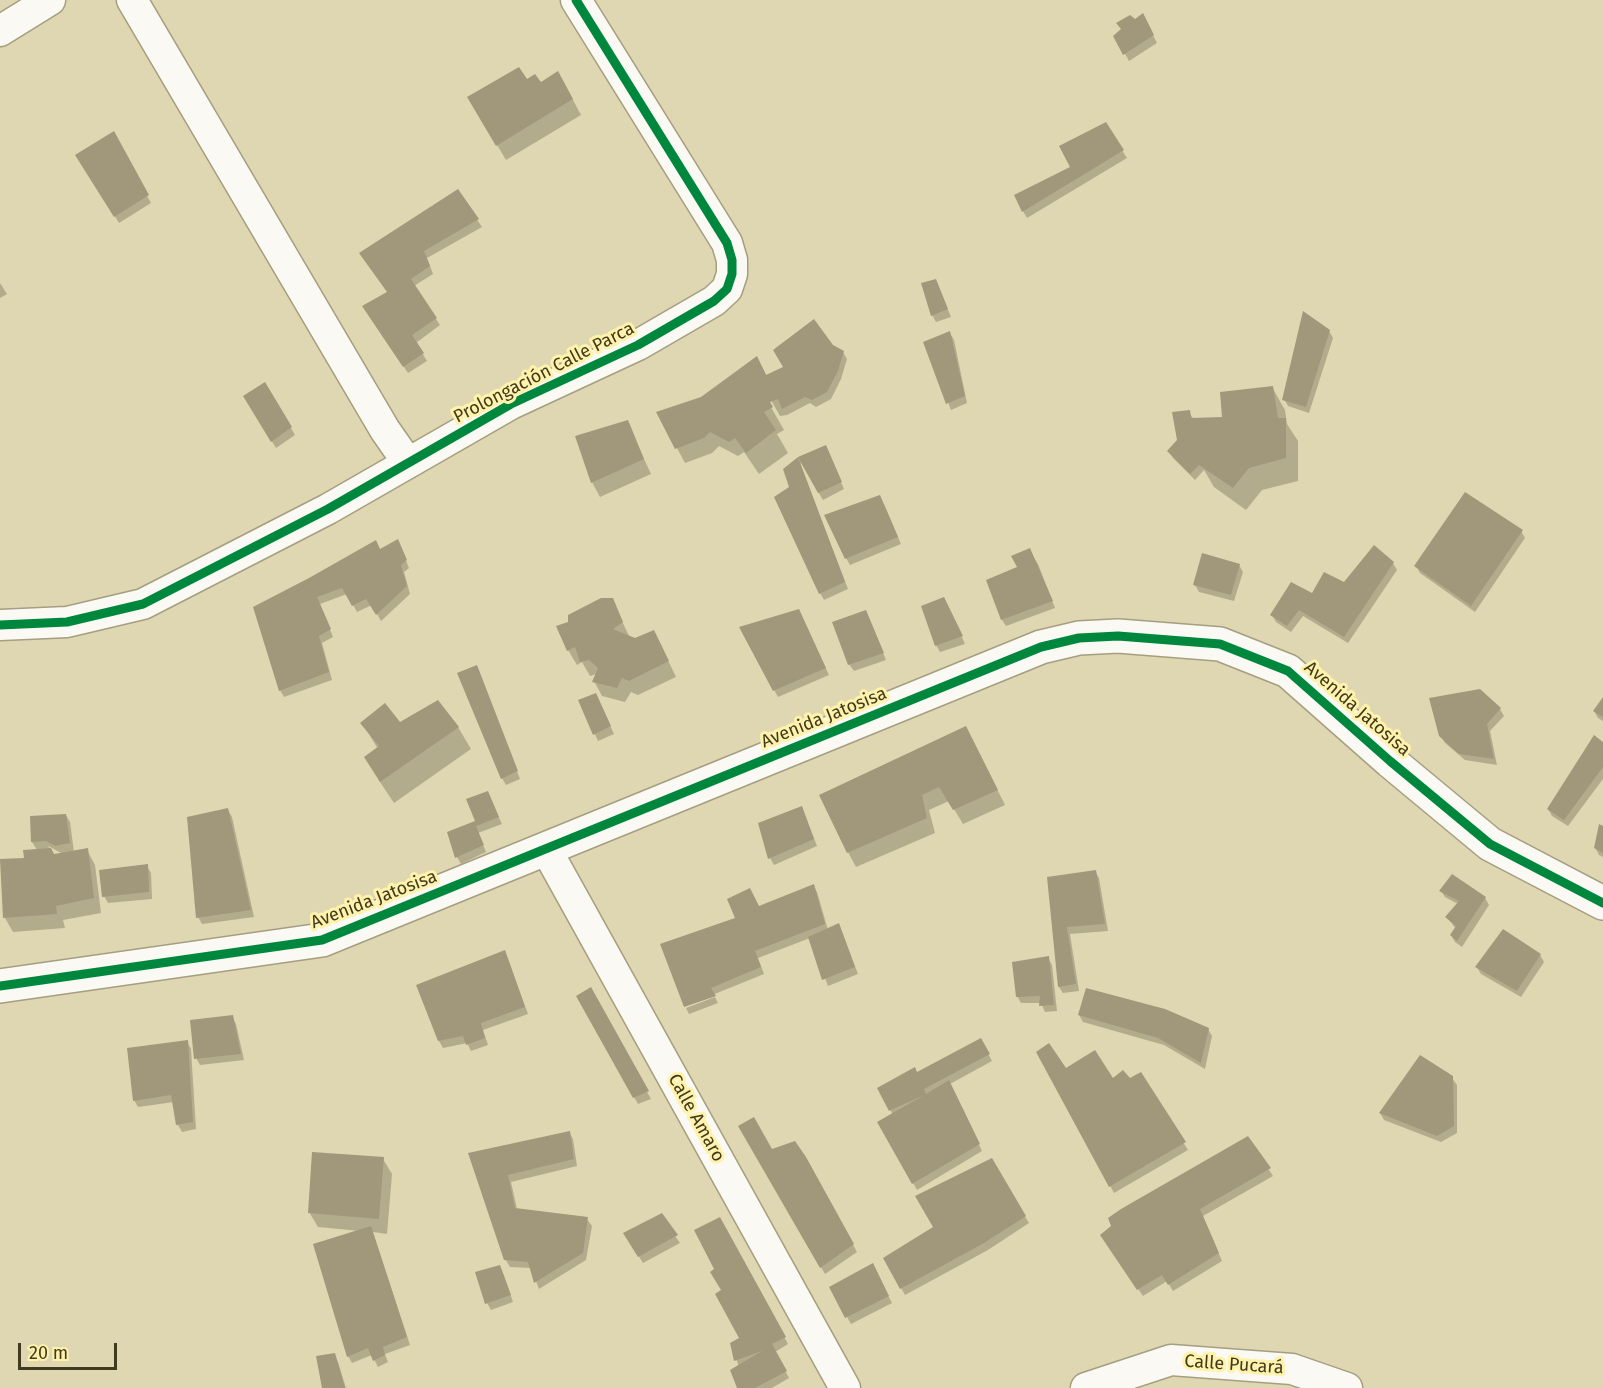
<!DOCTYPE html>
<html>
<head>
<meta charset="utf-8">
<style>
	body { margin:0 }
	#map { position:relative; width:1603px; height:1388px; overflow:hidden; background:#dfd7b1; font-family:"Fira Sans",sans-serif }
	canvas { display:block }
	.scale { position:absolute; left:18px; top:1343px; width:99px; height:27px; box-sizing:border-box; border:3px solid #403a1e; border-top:0; padding-left:8px; font-size:18px; line-height:21px; white-space:nowrap; color:#403a1e; -webkit-text-stroke:4px #fff2ab; paint-order:stroke }
</style>
</head>
<body>
<div id="map">
<canvas width="1603" height="1388"></canvas>
<div class="scale">20 m</div>
</div>
<script>
const ctx = document.querySelector('canvas').getContext('2d');
ctx.lineJoin = 'round';
function fillPath(path, color) { ctx.fillStyle = color; ctx.fill(path, 'evenodd'); }
const toPath = rows => new Path2D(rows.map(r => 'M' + r).join(''));
function strokePath(path, color, width, dash) { ctx.strokeStyle = color; ctx.lineWidth = width; ctx.lineCap = dash ? 'butt' : 'round'; ctx.setLineDash(dash || []); ctx.stroke(path); }
function drawText(font, color, halo, rows, align = 'center') {
  ctx.font = font + ' "Fira Sans",sans-serif'; ctx.lineWidth = 6; ctx.setLineDash([]); ctx.textBaseline = 'middle'; ctx.strokeStyle = halo; ctx.fillStyle = color; for (const [text, x, y, turn = 0] of rows) {
    ctx.save(); ctx.translate(x, y); ctx.rotate((+turn || 0) * Math.PI / 180); ctx.textAlign = isNaN(turn) ? turn : align; if (halo) ctx.strokeText(text, 0, 0); ctx.fillText(text, 0, 0); ctx.restore();
  }
}
const shadow = toPath([
	[1135,21,1146,22,1157,43,1129,61,1115,36],
	[526,81,566,87,581,115,506,160,469,98],
	[1105,124,1127,158,1027,218,1023,211,1072,167],
	[113,133,151,203,119,223,78,155],
	[458,192,482,227,427,258,433,274,414,286,440,325,416,343,427,361,408,373,368,313,388,293],
	[0,283,7,294,0,298],
	[939,288,951,317,936,322,932,315],
	[1329,331,1333,338,1309,413,1288,406,1284,399],
	[950,333,954,340,967,403,951,410,925,343],
	[832,346,843,352,847,359,841,379,831,399,816,407,810,403,787,415,780,416,767,393,764,395,784,430,777,434,788,453,759,474,744,452,738,456,719,446,712,453,685,463,658,413,702,399,757,358,767,376],
	[265,384,295,435,276,448,245,397],
	[1272,387,1285,410,1287,424,1298,441,1298,481,1262,490,1246,510,1214,487,1204,470,1195,480,1173,458,1169,451,1178,440,1189,412,1194,420,1224,418],
	[627,422,651,474,600,497,592,482],
	[825,447,844,489,823,500,801,463,800,464,848,589,824,600,820,593,791,487,798,459],
	[884,504,901,544,850,565,846,558],
	[1521,531,1525,538,1475,612,1420,573,1416,566],
	[401,548,409,568,404,572,410,594,381,621,372,605,357,612,347,594,320,604,333,637,322,643,332,680,284,697,280,690,255,608,380,551],
	[1029,550,1038,564,1055,608,1006,626,1002,620,1019,568],
	[1393,563,1397,570,1348,643,1303,616,1291,632,1276,622,1272,615,1312,595],
	[1239,565,1243,572,1234,601,1199,592,1195,585],
	[612,600,630,638,635,640,654,631,676,677,638,695,631,692,625,702,602,696,594,681,597,674,590,676,582,662,577,665,568,650],
	[948,606,965,644,940,652,936,645],
	[802,618,829,675,778,697,741,628],
	[869,619,886,660,854,671,849,664],
	[476,667,520,779,506,785,502,778],
	[1603,699,1603,721,1598,718,1594,711],
	[580,701,599,702,614,734,598,741],
	[1500,709,1504,716,1490,731,1497,765,1465,760,1445,743,1440,735],
	[362,723,458,727,471,749,394,803,378,779,378,749],
	[974,743,1005,805,963,824,949,801,929,810,935,833,856,867,848,852],
	[1603,744,1603,779,1568,826,1552,816,1548,809],
	[491,800,502,824,478,833,486,852,461,864,457,857],
	[228,810,232,817,254,917,202,924,198,917],
	[66,815,70,822,74,852,87,850,95,865,101,913,63,920,65,928,13,932,5,918,25,859,37,850,32,842],
	[48,846,63,854,54,855],
	[805,815,817,846,774,865,770,858],
	[1603,828,1603,857,1599,855,1595,847],
	[147,866,151,873,152,899,108,903,104,896],
	[1095,871,1099,878,1108,931,1070,934,1079,991,1063,993,1059,987,1048,878],
	[813,886,817,892,828,930,842,932,858,974,828,986,810,938,758,958,764,974,685,1006,737,919,759,908],
	[1441,891,1485,898,1489,905,1462,947,1455,942,1451,935,1456,929,1447,917,1458,904,1445,897],
	[1540,955,1544,962,1521,997,1481,974,1477,967],
	[1048,958,1052,965,1057,1011,1045,1012,1041,1003,1021,1003,1017,996],
	[508,959,528,1014,483,1030,488,1045,471,1051,467,1043,443,1048,439,1041],
	[591,989,651,1099,638,1104,578,997],
	[715,997,718,1003,689,1014,686,1008],
	[1079,1015,1208,1029,1212,1036,1205,1069,1164,1045,1083,1022],
	[232,1017,236,1024,244,1060,200,1065,196,1058],
	[981,1040,992,1061,950,1084,982,1151,917,1190,879,1123,893,1115,879,1089,917,1074],
	[187,1042,191,1049,196,1129,182,1132,178,1125,174,1102,138,1107,134,1100],
	[1038,1052,1065,1070,1112,1080,1129,1080,1140,1074,1188,1150,1114,1193],
	[1452,1078,1457,1085,1457,1133,1441,1142,1384,1120,1380,1113],
	[740,1126,772,1151,805,1157,857,1252,825,1274],
	[569,1132,573,1139,577,1166,511,1182,517,1209,587,1219,592,1226,586,1260,539,1289,531,1268,510,1267,506,1260,470,1155],
	[1248,1138,1273,1176,1203,1216,1222,1261,1173,1291,1167,1281,1143,1296,1106,1242],
	[383,1159,392,1174,387,1234,373,1232,410,1345,385,1354,388,1362,378,1367,372,1355,352,1363,348,1356,360,1231,318,1227,309,1212],
	[991,1160,1029,1223,988,1250,905,1295,885,1259,935,1228],
	[661,1215,680,1243,643,1263,625,1234],
	[720,1219,788,1344,775,1352,789,1378,772,1388,739,1388,739,1367,731,1344,741,1338,716,1269],
	[876,1272,892,1303,851,1324,831,1288],
	[503,1273,513,1302,491,1310,487,1303],
	[334,1355,338,1362,346,1388,323,1388]
]);
const building = toPath([
	[1143,13,1154,35,1123,55,1113,36,1121,29,1116,23,1130,15,1135,19],
	[519,67,527,79,535,74,541,82,558,71,573,99,496,146,467,97],
	[1106,122,1124,150,1022,212,1014,195,1070,167,1059,146],
	[114,131,149,195,114,217,75,155],
	[458,189,479,219,424,251,430,266,411,279,437,318,412,335,424,353,403,367,362,306,387,292,359,253],
	[936,279,948,309,931,316,921,283],
	[1303,311,1330,330,1306,407,1282,400],
	[814,319,833,345,844,351,838,371,827,392,812,400,805,397,782,409,778,399,770,402,773,407,764,412,776,430,746,453,735,438,729,442,710,432,704,438,675,449,656,412,701,397,757,356,766,375,783,367,773,350],
	[950,331,965,396,946,404,923,342],
	[265,382,292,427,271,442,243,396],
	[1273,386,1278,418,1286,418,1286,458,1249,468,1233,488,1199,465,1190,474,1167,451,1177,440,1172,412,1190,410,1191,418,1222,417,1220,392],
	[628,420,644,459,591,483,575,436],
	[826,445,842,482,818,493,798,457,845,582,819,594,774,497,789,487,783,469,798,457],
	[1465,492,1523,530,1471,606,1414,566],
	[880,495,898,537,845,559,824,515],
	[398,539,407,560,401,565,407,586,376,615,366,599,352,606,342,588,317,597,331,629,319,636,329,672,279,691,253,607,309,578,376,540,380,549],
	[1374,545,1394,562,1344,637,1299,610,1287,626,1270,615,1291,582,1312,593,1324,572,1344,582],
	[1030,548,1053,601,1001,620,986,580,1017,567,1011,556],
	[1202,553,1240,564,1231,595,1193,585],
	[944,597,963,636,935,646,921,606],
	[601,598,613,598,623,622,613,629,635,638,654,630,669,661,629,681,622,678,617,688,592,682,598,668,589,660,580,662,575,647,567,651,556,626,568,622,568,615],
	[799,609,826,668,773,691,739,627],
	[866,610,884,653,848,665,832,622],
	[477,665,518,771,501,779,457,673],
	[1480,689,1501,708,1487,724,1494,759,1459,754,1439,736,1429,698],
	[596,693,611,726,593,735,578,700],
	[1603,697,1603,717,1593,711],
	[438,700,459,727,380,782,364,757,379,746,360,723,385,703,400,722],
	[966,726,998,790,953,810,939,787,922,795,927,818,847,853,819,795],
	[1594,735,1603,742,1603,767,1564,820,1547,809],
	[488,791,499,817,476,826,484,845,455,858,447,832,475,821,466,799],
	[802,806,814,839,768,859,758,823],
	[228,808,251,910,196,918,187,817],
	[66,814,70,843,55,846,46,841,31,842,30,816],
	[1599,824,1603,826,1603,853,1594,848],
	[51,848,54,854,88,848,94,898,56,906,57,914,3,918,0,859,24,858,23,850],
	[148,864,149,892,102,897,99,870],
	[1096,870,1105,924,1067,927,1076,984,1058,987,1047,877],
	[1452,874,1486,897,1457,941,1450,935,1456,926,1445,917,1459,901,1439,891],
	[814,884,825,924,755,951,761,967,711,988,716,996,684,1007,660,944,735,918,727,899,750,888,759,906],
	[839,923,855,967,822,980,808,937],
	[1503,929,1541,954,1517,991,1475,967],
	[505,950,525,1007,481,1023,485,1038,466,1045,463,1036,438,1041,416,985],
	[1049,956,1054,1005,1039,1006,1040,996,1016,997,1012,962],
	[591,987,649,1091,633,1098,576,996],
	[1086,988,1165,1009,1209,1028,1201,1063,1158,1038,1078,1015],
	[233,1015,241,1054,194,1059,190,1020],
	[981,1038,990,1054,924,1089,926,1094,949,1080,980,1144,912,1184,877,1122,924,1095,889,1111,877,1088,915,1067,917,1072],
	[188,1040,193,1122,176,1125,171,1095,133,1101,127,1048],
	[1049,1043,1066,1068,1095,1050,1113,1078,1123,1070,1130,1078,1141,1072,1186,1142,1109,1187,1036,1052],
	[1420,1055,1453,1076,1454,1126,1437,1136,1379,1113],
	[754,1117,772,1149,795,1141,806,1157,854,1244,820,1268,738,1126],
	[570,1131,574,1159,508,1175,515,1208,588,1217,583,1253,534,1283,528,1262,504,1260,468,1153],
	[1248,1136,1271,1168,1200,1209,1219,1253,1168,1285,1162,1275,1137,1290,1100,1235,1111,1226,1108,1218,1121,1209],
	[312,1152,384,1157,379,1219,308,1213],
	[992,1158,1026,1216,984,1243,900,1289,883,1258,933,1227,915,1196],
	[662,1213,678,1235,638,1257,623,1233],
	[720,1217,786,1337,772,1344,787,1371,755,1388,737,1388,730,1370,762,1351,734,1361,730,1343,739,1338,715,1294,721,1290,710,1272,714,1269,694,1230],
	[371,1226,407,1337,383,1347,385,1355,373,1361,368,1348,347,1357,313,1244],
	[873,1263,889,1296,845,1318,829,1287],
	[500,1265,511,1295,485,1304,475,1272],
	[335,1353,345,1388,322,1388,316,1356]
]);
const minor = toPath([
	[132,0,385,430,408,463],
	[0,31,50,0],
	[0,625,67,622,143,604,328,509,511,404,638,345,714,301,727,289,732,274,732,260,727,243,576,0],
	[546,849,845,1388],
	[1086,1388,1171,1360,1292,1369,1347,1388]
]);
const tertiary = toPath([
	[0,986,322,940,1041,647,1079,638,1118,636,1220,644,1288,671,1390,761,1490,844,1603,903]
]);
const cycleway = toPath([
	[0,625,67,622,143,604,328,509,511,404,638,345,714,301,727,289,732,274,732,260,727,243,576,0],
	[0,986,322,940,1041,647,1079,638,1118,636,1220,644,1288,671,1390,761,1490,844,1603,903]
]);
const streetNames = [
	["Prolongación Calle Parca",544,373,-27],
	["Avenida Jatosisa",1357,709,41],
	["Avenida Jatosisa",824,718,-22],
	["Avenida Jatosisa",374,900,-21],
	["Calle Amaro",696,1118,61],
	["Calle Pucará",1234,1365,4]
];
fillPath(shadow, '#0003');
fillPath(building, '#a1977a');
strokePath(minor, '#a59e80', 33);
strokePath(tertiary, '#a59e80', 36);
strokePath(minor, '#faf9f3', 30);
strokePath(tertiary, '#faf9f3', 33);
strokePath(cycleway, '#00873e', 9);
drawText('18px', '#403a1e', '#fff2ab', streetNames);
</script>
</body>
</html>
